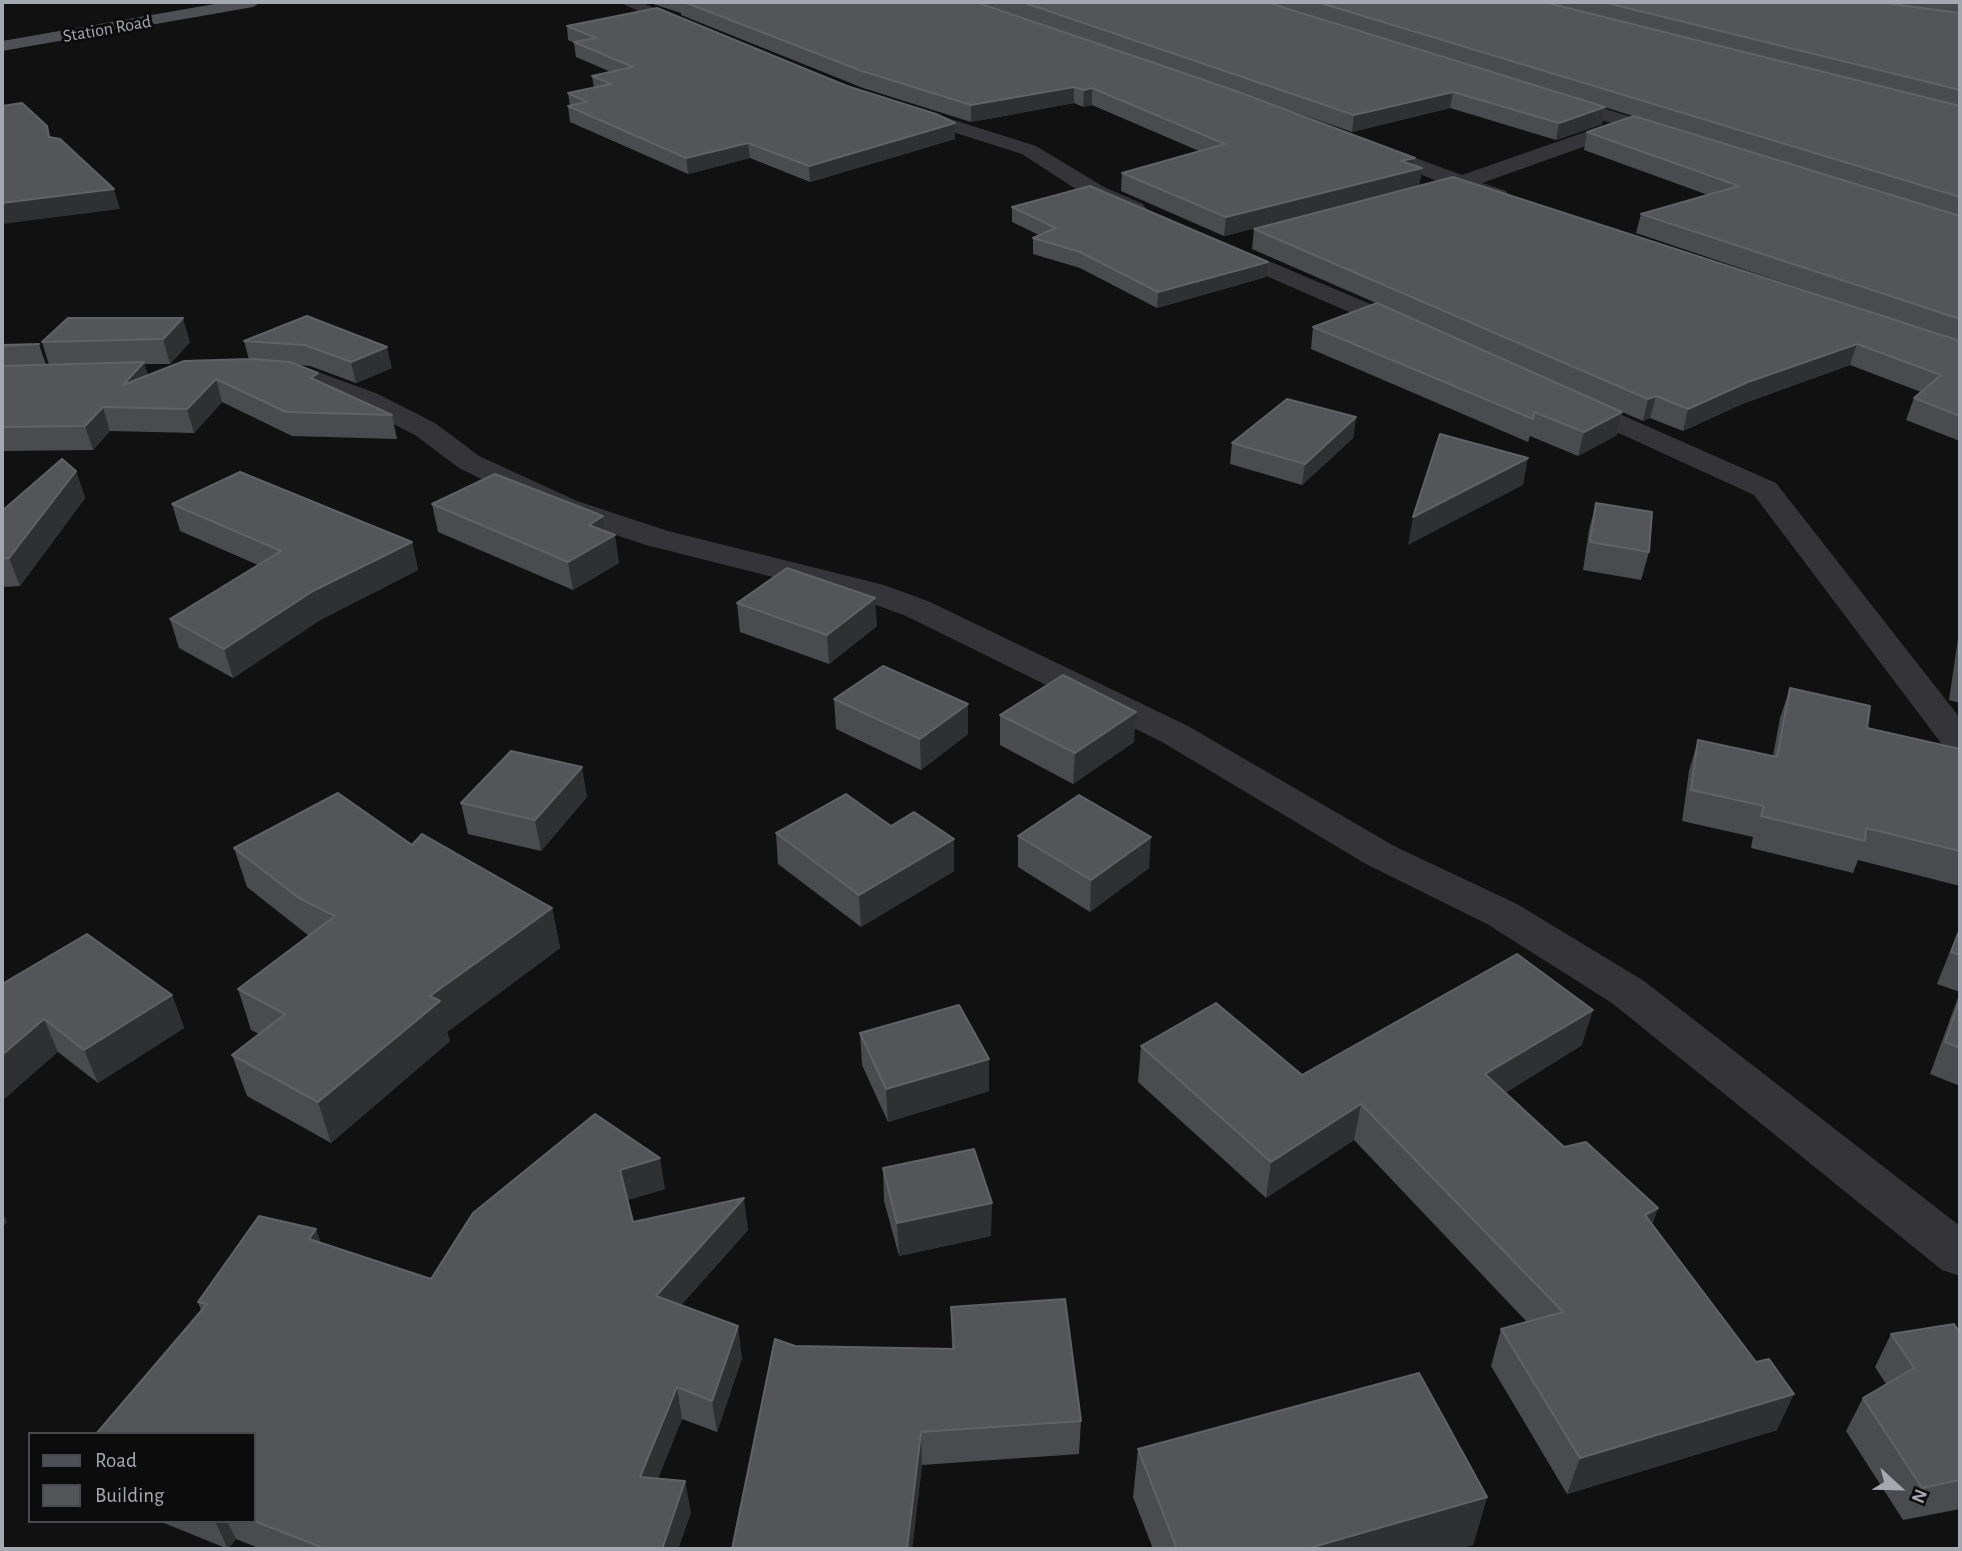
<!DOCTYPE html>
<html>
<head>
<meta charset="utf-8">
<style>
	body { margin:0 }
	#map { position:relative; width:1962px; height:1551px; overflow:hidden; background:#111112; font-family:"Alegreya Sans",sans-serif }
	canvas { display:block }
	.frame { position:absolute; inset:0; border:4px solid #a4a8b1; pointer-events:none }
	.legend { position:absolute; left:28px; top:1432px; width:228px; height:91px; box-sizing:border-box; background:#0c0c0d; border:2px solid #494a4f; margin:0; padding:9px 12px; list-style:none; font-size:21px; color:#a4a8b1 }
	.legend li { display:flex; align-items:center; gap:14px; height:35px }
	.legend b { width:35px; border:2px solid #494a4f }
	.north { position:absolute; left:1864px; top:1453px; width:70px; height:70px; -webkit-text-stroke:5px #0c0c0d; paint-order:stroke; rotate:112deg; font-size:19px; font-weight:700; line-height:28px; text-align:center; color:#a4a8b1 }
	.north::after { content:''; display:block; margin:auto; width:24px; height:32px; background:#a4a8b1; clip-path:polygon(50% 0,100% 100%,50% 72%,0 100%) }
</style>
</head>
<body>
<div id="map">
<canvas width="1962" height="1551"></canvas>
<div class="frame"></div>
<ul class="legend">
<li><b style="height:9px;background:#4f5055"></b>Road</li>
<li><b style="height:19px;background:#535559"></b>Building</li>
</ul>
<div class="north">N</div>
</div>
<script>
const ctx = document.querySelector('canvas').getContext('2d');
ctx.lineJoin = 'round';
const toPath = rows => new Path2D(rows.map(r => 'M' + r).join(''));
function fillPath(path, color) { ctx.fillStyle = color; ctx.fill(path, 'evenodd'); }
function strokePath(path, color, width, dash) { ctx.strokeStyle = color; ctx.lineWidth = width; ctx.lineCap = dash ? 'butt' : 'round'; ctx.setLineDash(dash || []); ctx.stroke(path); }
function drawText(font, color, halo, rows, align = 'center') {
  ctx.font = font + ' "Alegreya Sans",sans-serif'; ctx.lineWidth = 6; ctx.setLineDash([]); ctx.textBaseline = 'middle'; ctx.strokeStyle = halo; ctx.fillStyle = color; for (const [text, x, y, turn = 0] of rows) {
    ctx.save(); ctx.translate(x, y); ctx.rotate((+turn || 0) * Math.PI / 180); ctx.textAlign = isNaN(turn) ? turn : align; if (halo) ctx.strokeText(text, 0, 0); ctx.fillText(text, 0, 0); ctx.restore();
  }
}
const minor = toPath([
	[619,2,641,2,705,31,702,35,690,35,619,2],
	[1552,92,1679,132,1682,136,1672,142,1631,130,1482,183,1506,191,1509,196,1498,203,1462,190,1447,190,1445,184,1358,150,1355,146,1365,140,1372,142,1462,175,1611,123,1545,102,1542,98,1545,94,1552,92],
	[906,105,1036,146,1104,187,1143,204,1146,209,1135,216,1127,214,1088,197,1022,154,899,115,896,111,899,107,906,105],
	[1219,240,1420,325,1424,330,1420,335,1411,338,1402,335,1211,252,1207,247,1211,242,1219,240],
	[270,365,310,369,378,394,435,423,479,456,577,501,668,531,884,585,930,602,1188,726,1394,846,1517,904,1644,981,1960,1226,1960,1276,1942,1270,1612,1003,1487,924,1366,864,1162,742,906,616,860,599,646,545,555,515,459,468,415,435,358,406,296,383,260,379,256,373,260,367,270,365],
	[1572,393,1776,483,1960,718,1960,754,1947,751,1754,495,1562,407,1558,401,1562,395,1572,393]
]);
const major = toPath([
	[226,2,261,2,253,7,2,51,2,41,226,2]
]);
const wall = toPath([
	[647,2,976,2,1111,48,979,2,1266,2,1605,107,1602,124,1556,140,1450,108,1352,132,1269,103,1415,158,1414,165,1422,168,1419,186,1224,236,1121,191,1122,173,1199,151,1092,105,1083,107,1074,103,971,122,863,88,681,15,681,13],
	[1267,2,1960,2,1960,441,1906,420,1914,398,1921,392,1850,365,1742,404,1683,431,1650,418,1643,421,1622,412,1617,435,1578,456,1530,436,1528,442,1311,349,1313,327,1376,303,1252,249,1254,229,1888,318,1636,233,1641,214,1708,195,1584,150,1587,132,1633,116],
	[567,26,955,139,810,182,750,158,688,174,570,122,568,106,570,106,568,93,594,88,592,76,611,72,576,57,574,43,568,40],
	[1012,207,1266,277,1157,308,1080,268,1033,254,1033,238,1039,235,1012,222],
	[307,316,392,368,356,383,310,366,298,365,318,373,320,383,392,415,397,439,292,436,222,402,194,433,110,431,93,450,2,451,2,345,39,344,46,365,49,365,42,342,68,318,190,342,170,364,144,364,148,375,249,360,244,341],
	[1356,417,1353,438,1302,485,1230,464,1232,443],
	[76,471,85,498,20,586,2,587,2,511],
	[1596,503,1649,552,1641,580,1583,570,1589,530],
	[172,504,412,542,418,570,320,620,233,678,179,648,170,619,258,565,180,531],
	[432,504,603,516,606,532,619,563,573,590,438,532],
	[737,603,877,626,829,664,740,632],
	[1960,625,1960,703,1949,700],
	[1790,688,1867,728,1960,749,1960,886,1858,860,1853,873,1751,848,1753,837,1682,821,1689,771,1698,740,1773,756,1780,718],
	[834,699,968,704,968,734,921,770,836,729],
	[1000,715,1134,742,1073,784,1000,745],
	[587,797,541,851,468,834,461,803],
	[891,826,954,871,861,927,778,864,776,833],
	[1018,836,1149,868,1090,912,1018,867],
	[412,845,552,908,560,948,447,1032,450,1041,331,1143,247,1096,232,1055,259,1034,251,1030,238,989,309,936,247,887,234,848],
	[1960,926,1960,1086,1930,1074,1960,992,1937,984],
	[2,984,172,995,184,1028,98,1083,58,1052],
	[860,1033,989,1059,989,1091,888,1122,862,1065],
	[1582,1045,1505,1093,1564,1147,1658,1208,1652,1225,1777,1430,1567,1494,1491,1366,1501,1329,1527,1322,1354,1140,1266,1198,1138,1082,1141,1046,1302,1075],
	[883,1168,991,1236,899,1256,884,1201],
	[665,1189,627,1200,633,1222,748,1230,681,1305,742,1358,717,1432,682,1419,658,1478,691,1512,678,1549,261,1549,236,1539,228,1549,159,1521,254,1521,201,1310,198,1302,321,1242,431,1279,473,1213],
	[951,1307,1081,1421,1079,1454,922,1465,912,1549,732,1549,795,1346,952,1349],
	[1960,1333,1960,1509,1903,1520,1846,1431,1863,1398,1886,1384,1875,1367,1891,1334],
	[1138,1449,1487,1497,1473,1545,1457,1549,1153,1549,1133,1497]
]);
const shadedWall = toPath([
	[1074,87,1074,103,971,122,971,105],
	[1092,88,1092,105,1083,107,1084,90],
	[1453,92,1450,108,1352,132,1354,115],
	[1605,107,1602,124,1556,140,1559,123],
	[955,123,955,139,810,182,809,166],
	[748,143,750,158,688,174,686,158],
	[1415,158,1413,170,1422,168,1419,186,1224,236,1226,217],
	[114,189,120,209,2,224,2,203],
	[1268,262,1266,277,1157,308,1158,292],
	[183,318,190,342,170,364,163,339],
	[1857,344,1850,365,1742,404,1683,431,1688,409,1748,382],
	[387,347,392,368,356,383,351,362],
	[144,362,151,386,130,408,123,385],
	[318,373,324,396,311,378],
	[216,379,222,402,194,433,187,409],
	[1656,396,1650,418,1643,421,1648,399],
	[103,407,110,431,93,450,85,426],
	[1622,412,1617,435,1578,456,1584,432],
	[1356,417,1353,438,1302,485,1305,464],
	[1528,458,1523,485,1408,545,1413,517],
	[76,471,85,498,20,586,9,558],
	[603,516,607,540,615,535,619,563,573,590,568,562,589,525],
	[412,542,418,570,320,620,233,678,224,649,313,591],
	[875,598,877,626,829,664,827,635],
	[968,704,968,734,921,770,920,739],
	[1136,712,1134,742,1073,784,1075,753],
	[582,767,587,797,541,851,535,820],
	[1151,837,1149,868,1090,912,1091,880],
	[954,839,954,871,861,927,859,895],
	[552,908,560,948,447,1032,450,1041,331,1143,318,1102,430,996],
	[172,995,184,1028,98,1083,84,1050],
	[1593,1010,1582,1045,1477,1110,1485,1074],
	[44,1019,58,1052,2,1101,2,1055],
	[989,1059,989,1091,888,1122,886,1089],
	[1361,1104,1354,1140,1266,1198,1271,1162],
	[660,1158,665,1189,625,1201,620,1170],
	[744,1198,748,1230,661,1327,656,1296],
	[992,1203,991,1236,899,1256,897,1223],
	[1658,1208,1645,1245,1645,1215],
	[2,1211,7,1222,2,1228],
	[316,1229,327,1260,309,1239],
	[738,1326,742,1358,717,1432,712,1401],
	[677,1387,682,1419,646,1508,640,1477],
	[1794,1394,1777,1430,1567,1494,1580,1458],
	[921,1432,922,1465,912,1549,907,1549],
	[685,1481,691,1512,678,1549,662,1549],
	[1487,1497,1473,1545,1457,1549,1306,1549],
	[215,1521,227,1521,236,1539,228,1549]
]);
const building = toPath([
	[684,2,976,2,1233,90,1415,158,1401,161,1422,168,1226,217,1122,173,1225,144,1092,88,1084,90,1074,87,971,105,862,71,684,2],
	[1022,2,1266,2,1605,107,1559,123,1453,92,1354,115,1022,2],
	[1317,2,1544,2,1960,106,1960,197,1317,2],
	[1603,2,1877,2,1960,13,1960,90,1603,2],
	[657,8,847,86,936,114,955,123,809,166,748,143,686,158,568,106,587,102,568,93,611,84,592,76,633,67,574,42,596,38,567,26,657,8],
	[22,103,47,126,49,137,60,139,114,189,2,203,2,106,22,103],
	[1634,116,1960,216,1960,319,1641,214,1739,186,1587,132,1634,116],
	[1453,177,1960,341,1960,416,1914,398,1941,375,1857,344,1748,382,1688,409,1656,396,1648,399,1254,229,1453,177],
	[1090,186,1268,262,1158,292,1080,252,1033,238,1056,228,1012,207,1090,186],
	[1377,303,1622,412,1584,432,1534,412,1533,419,1313,327,1377,303],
	[307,316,387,347,351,362,305,345,244,341,307,316],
	[68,318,183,318,163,339,42,342,68,318],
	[39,344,2,346,2,345,39,344],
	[252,359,290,362,318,373,311,378,392,415,286,412,216,379,187,409,103,407,85,426,2,427,2,366,144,362,123,385,184,361,252,359],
	[1287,399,1356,417,1305,464,1232,443,1287,399],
	[1440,434,1528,458,1413,517,1440,434],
	[62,459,76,471,9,558,2,558,2,511,62,459],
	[240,472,412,542,313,591,224,649,170,619,281,551,172,504,240,472],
	[495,474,603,516,589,525,615,535,568,562,432,504,495,474],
	[1596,503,1652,512,1649,552,1590,542,1596,503],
	[787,568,875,598,827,635,737,603,787,568],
	[883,666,968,704,920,739,834,699,883,666],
	[1063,675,1136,712,1075,753,1000,715,1063,675],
	[1790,688,1870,706,1867,728,1960,749,1960,851,1866,828,1865,841,1761,816,1764,806,1691,790,1698,740,1777,757,1790,688],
	[511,751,582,767,535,820,461,803,511,751],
	[338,793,412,845,422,834,552,908,430,996,440,1001,318,1102,232,1055,285,1014,238,989,335,916,299,898,234,848,338,793],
	[846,794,891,826,914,812,954,839,859,895,776,833,846,794],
	[1079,795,1151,837,1091,880,1018,836,1079,795],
	[1960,929,1960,955,1951,952,1960,929],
	[87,934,172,995,84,1050,44,1019,2,1055,2,984,87,934],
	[1517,954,1593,1010,1485,1074,1564,1147,1586,1142,1658,1208,1645,1215,1756,1362,1769,1359,1794,1394,1580,1458,1501,1329,1563,1312,1361,1104,1271,1162,1141,1046,1216,1003,1302,1075,1517,954],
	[1960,999,1960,1048,1945,1042,1960,999],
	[959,1005,989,1059,886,1089,860,1033,959,1005],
	[595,1114,660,1158,620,1170,633,1222,744,1198,656,1296,738,1326,712,1401,677,1387,640,1477,685,1481,662,1549,326,1549,254,1521,254,1434,96,1434,207,1304,198,1302,259,1216,316,1229,309,1239,431,1279,473,1213,595,1114],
	[974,1149,992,1203,897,1223,883,1168,974,1149],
	[1065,1299,1081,1421,921,1432,907,1549,732,1549,775,1339,795,1346,954,1349,951,1307,1065,1299],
	[1954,1324,1960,1333,1960,1480,1922,1488,1863,1398,1914,1368,1891,1334,1954,1324],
	[1419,1373,1487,1497,1306,1549,1177,1549,1138,1449,1419,1373]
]);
const farStreetnames = [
	["Station Road",107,29,-10]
];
fillPath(minor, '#353539');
fillPath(major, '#4f5055');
fillPath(wall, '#4a4b4e');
fillPath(shadedWall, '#2f3032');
fillPath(building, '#535559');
strokePath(building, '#606267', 2);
drawText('18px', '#a4a8b1', '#0c0c0d', farStreetnames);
</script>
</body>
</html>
